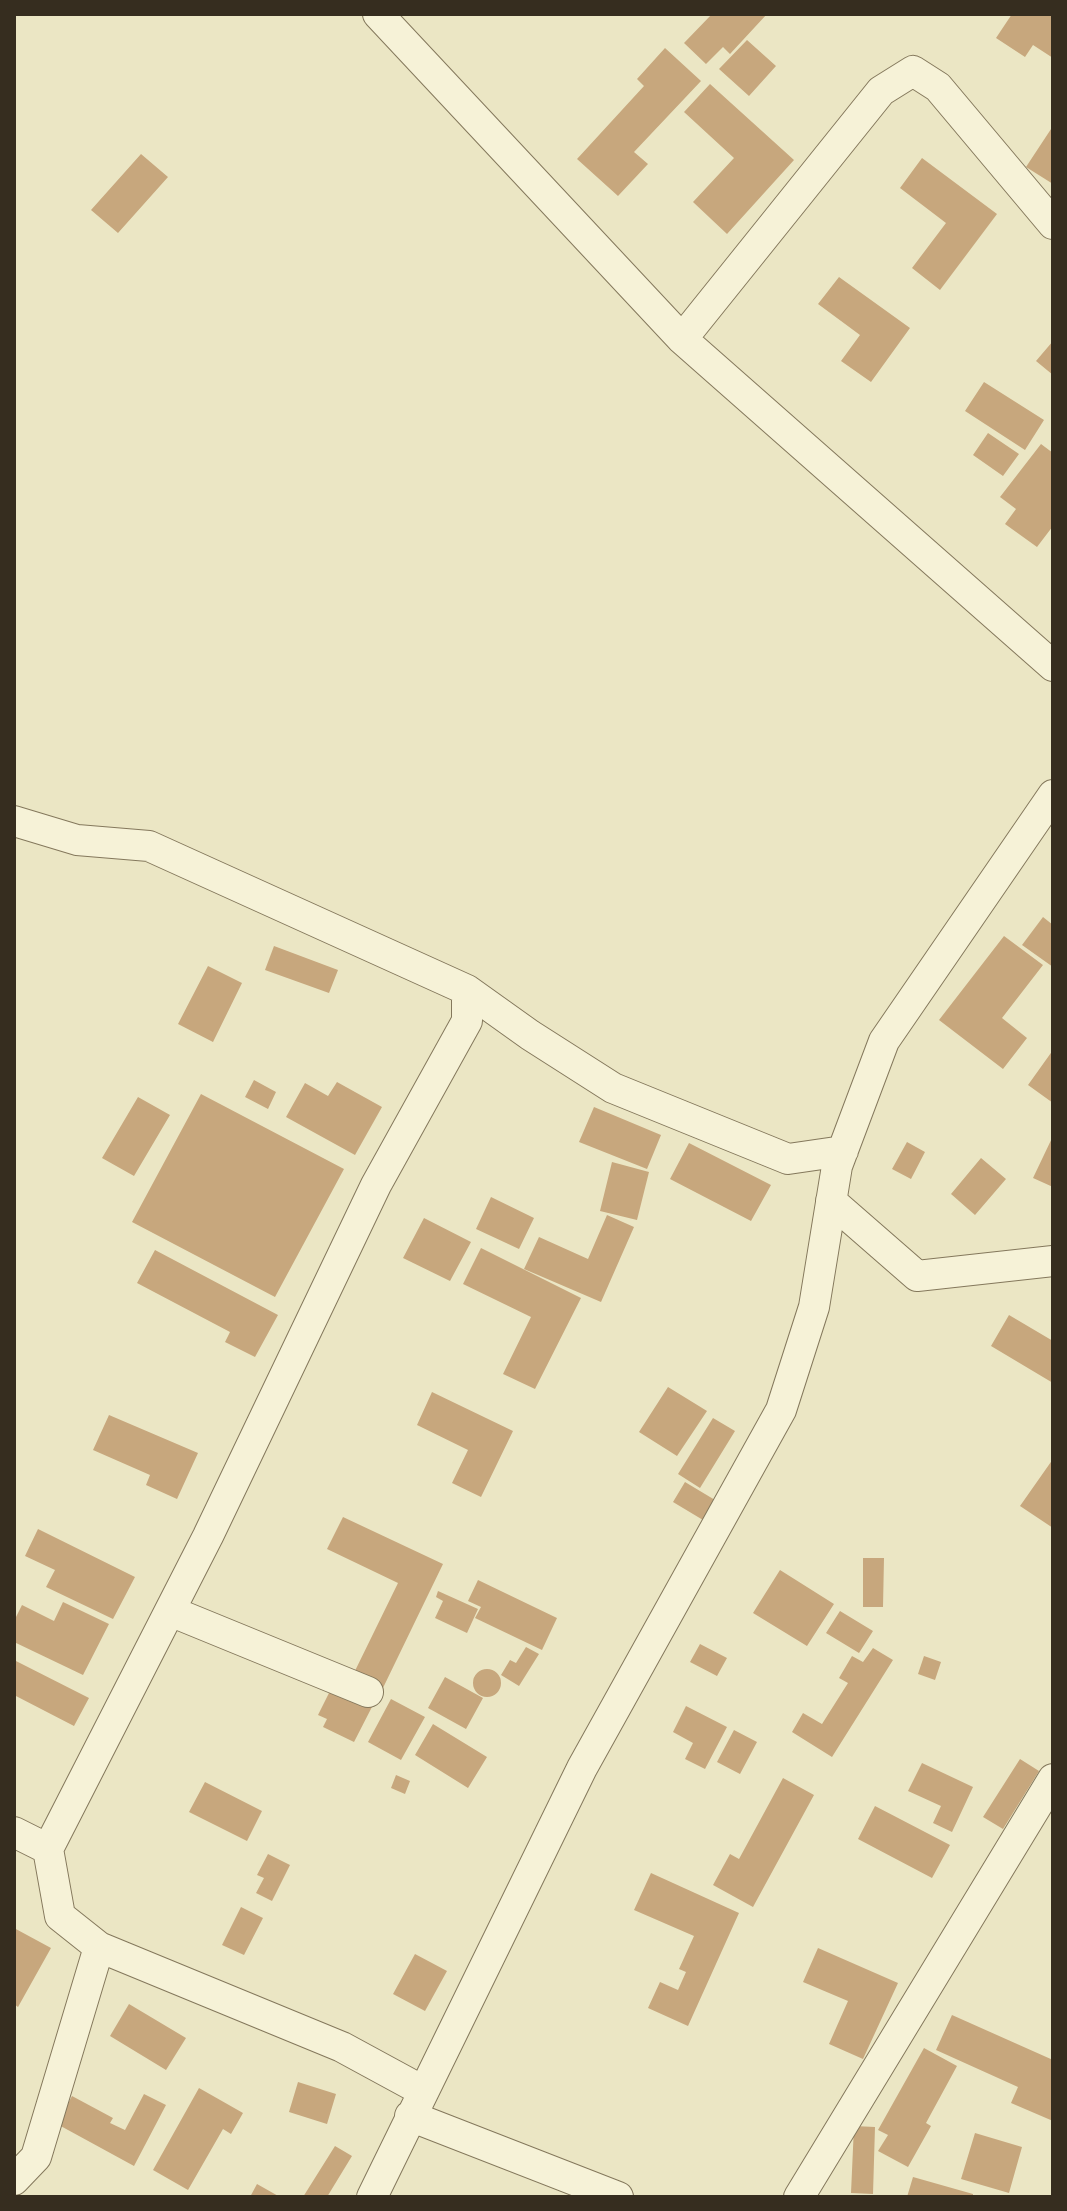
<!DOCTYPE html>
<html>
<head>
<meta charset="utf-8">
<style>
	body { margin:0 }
	#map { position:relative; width:1067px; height:2211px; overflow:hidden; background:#ebe6c4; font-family:"Roboto Serif",serif }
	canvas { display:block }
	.frame { position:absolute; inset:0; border:16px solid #362d1f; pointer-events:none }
</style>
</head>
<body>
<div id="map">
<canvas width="1067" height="2211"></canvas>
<div class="frame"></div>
</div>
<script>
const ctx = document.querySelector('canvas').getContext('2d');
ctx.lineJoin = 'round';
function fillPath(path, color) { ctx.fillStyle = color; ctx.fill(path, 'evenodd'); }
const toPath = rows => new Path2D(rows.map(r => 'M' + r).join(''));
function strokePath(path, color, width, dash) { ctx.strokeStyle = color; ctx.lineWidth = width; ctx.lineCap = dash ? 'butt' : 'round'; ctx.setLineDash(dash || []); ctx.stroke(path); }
const building = toPath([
	[712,14,767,14,730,54,723,47,706,64,684,43],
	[1012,14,1053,14,1053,58,1033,45,1025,57,996,38],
	[747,40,776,66,749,96,719,69],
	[665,48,701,81,634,152,648,164,618,196,577,159,644,86,637,79],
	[710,84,794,160,727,234,693,202,734,158,684,112],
	[1053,126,1053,184,1026,167],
	[141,154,168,177,118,233,91,210],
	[922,158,997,214,940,290,912,268,946,223,900,188],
	[839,277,910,328,871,382,841,361,860,335,818,304],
	[1053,341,1053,375,1036,361],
	[984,382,1044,420,1025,450,965,411],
	[988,433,1019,454,1003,476,973,455],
	[1041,444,1053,453,1053,526,1037,547,1005,524,1016,509,1000,497],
	[1043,917,1053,925,1053,967,1022,945],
	[1004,936,1043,965,1002,1018,1027,1038,1003,1069,939,1020],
	[274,946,338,970,329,993,265,970],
	[208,966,242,983,213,1042,178,1024],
	[1053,1050,1053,1103,1028,1085],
	[254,1080,276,1092,268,1109,245,1097],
	[337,1082,382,1107,355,1155,286,1117,305,1083,328,1096],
	[201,1094,344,1169,275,1297,132,1222],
	[138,1097,170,1115,134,1176,102,1158],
	[594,1107,661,1135,647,1169,579,1142],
	[1053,1136,1053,1187,1033,1178],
	[907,1142,925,1152,911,1179,892,1169],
	[689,1143,771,1185,751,1221,670,1179],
	[981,1158,1006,1179,975,1215,951,1194],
	[612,1162,649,1172,637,1220,600,1211],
	[491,1197,534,1218,519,1249,476,1229],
	[607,1215,634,1227,601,1302,524,1269,539,1237,588,1259],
	[424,1218,471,1242,450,1281,403,1258],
	[481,1248,581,1298,535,1389,503,1374,531,1317,463,1284],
	[155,1250,278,1315,255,1357,225,1342,230,1332,137,1283],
	[1009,1315,1053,1341,1053,1383,991,1346],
	[668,1387,707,1411,677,1456,639,1432],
	[432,1392,513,1431,481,1497,452,1483,468,1450,417,1425],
	[109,1415,198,1453,177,1499,146,1485,150,1475,93,1450],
	[713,1418,735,1431,700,1488,678,1474],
	[1053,1459,1053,1528,1020,1506],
	[685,1482,715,1500,703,1520,673,1502],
	[343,1517,443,1564,381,1692,351,1679,398,1583,327,1549],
	[38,1529,135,1577,113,1619,46,1587,55,1570,25,1556],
	[863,1558,884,1558,883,1607,863,1607],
	[780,1570,834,1604,807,1646,753,1613],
	[478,1580,557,1618,542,1650,475,1618,481,1607,468,1601],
	[438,1591,478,1609,467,1633,435,1618,443,1601,436,1597],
	[63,1602,109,1624,83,1675,14,1642,14,1621,22,1605,54,1621],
	[840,1611,873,1631,859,1653,826,1633],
	[700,1644,727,1658,717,1676,690,1662],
	[526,1647,539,1654,519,1686,501,1675,510,1660,516,1663],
	[873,1648,893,1660,832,1757,792,1732,803,1713,822,1724,848,1683,839,1678,852,1656,863,1662],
	[924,1656,941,1662,935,1680,918,1674],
	[14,1660,89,1698,74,1726,14,1695],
	'473 1683a14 14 0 1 1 28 0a14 14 0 1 1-28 0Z',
	[445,1677,483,1698,466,1729,428,1708],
	[334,1683,374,1703,354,1742,323,1727,327,1719,318,1715],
	[391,1699,425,1717,401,1760,368,1742],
	[686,1706,727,1727,705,1769,685,1759,693,1743,673,1732],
	[433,1724,487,1757,468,1788,415,1755],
	[734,1730,757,1742,740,1774,717,1762],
	[1020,1759,1039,1771,1003,1829,983,1817],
	[922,1763,973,1787,952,1832,933,1823,941,1806,908,1791],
	[396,1775,410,1781,405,1794,391,1788],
	[783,1778,814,1795,753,1907,713,1885,730,1854,739,1859],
	[205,1782,262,1811,247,1841,189,1812],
	[875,1806,950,1845,932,1878,858,1839],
	[268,1854,290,1865,272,1901,256,1893,264,1878,257,1875],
	[651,1873,739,1913,688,2026,648,2008,660,1982,678,1990,686,1972,679,1969,694,1936,634,1910],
	[241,1907,263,1918,244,1955,222,1945],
	[14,1928,51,1948,18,2007,14,2004],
	[818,1948,898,1983,863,2059,829,2044,848,2001,803,1982],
	[415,1954,447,1971,425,2011,393,1994],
	[129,2004,186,2038,166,2070,110,2036],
	[952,2015,1053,2060,1053,2121,1011,2103,1018,2087,936,2050],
	[924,2048,957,2066,926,2123,931,2126,908,2167,878,2151,888,2135,878,2130],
	[298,2082,336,2094,327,2124,289,2112],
	[199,2088,243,2113,231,2134,223,2129,188,2190,153,2170],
	[144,2094,166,2105,134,2166,57,2124,72,2096,113,2118,110,2123,125,2130],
	[854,2126,875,2127,873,2194,851,2193],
	[975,2133,1022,2147,1009,2193,961,2179],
	[335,2146,352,2156,327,2197,303,2197],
	[913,2177,973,2194,973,2197,907,2197],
	[257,2184,280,2197,250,2197]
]);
const minor = toPath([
	[378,14,682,339,1053,666],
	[682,339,881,91,913,71,938,87,1053,224],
	[14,821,77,840,149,846,467,990],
	[831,1201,917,1276,1053,1261],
	[170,1611,368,1692],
	[14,1832,48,1849],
	[423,2091,342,2047,99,1947,60,1916,48,1849,208,1536,376,1185,467,1021,467,990,530,1035,613,1088,788,1159,843,1151],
	[410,2116,618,2197],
	[14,2180,36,2157,99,1947],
	[372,2197,582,1768,781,1410,814,1307,837,1166,884,1041,1053,795],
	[799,2197,1053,1779]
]);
fillPath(building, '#c7a77d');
strokePath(minor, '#84785c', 32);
strokePath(minor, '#f6f2d7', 30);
</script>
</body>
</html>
